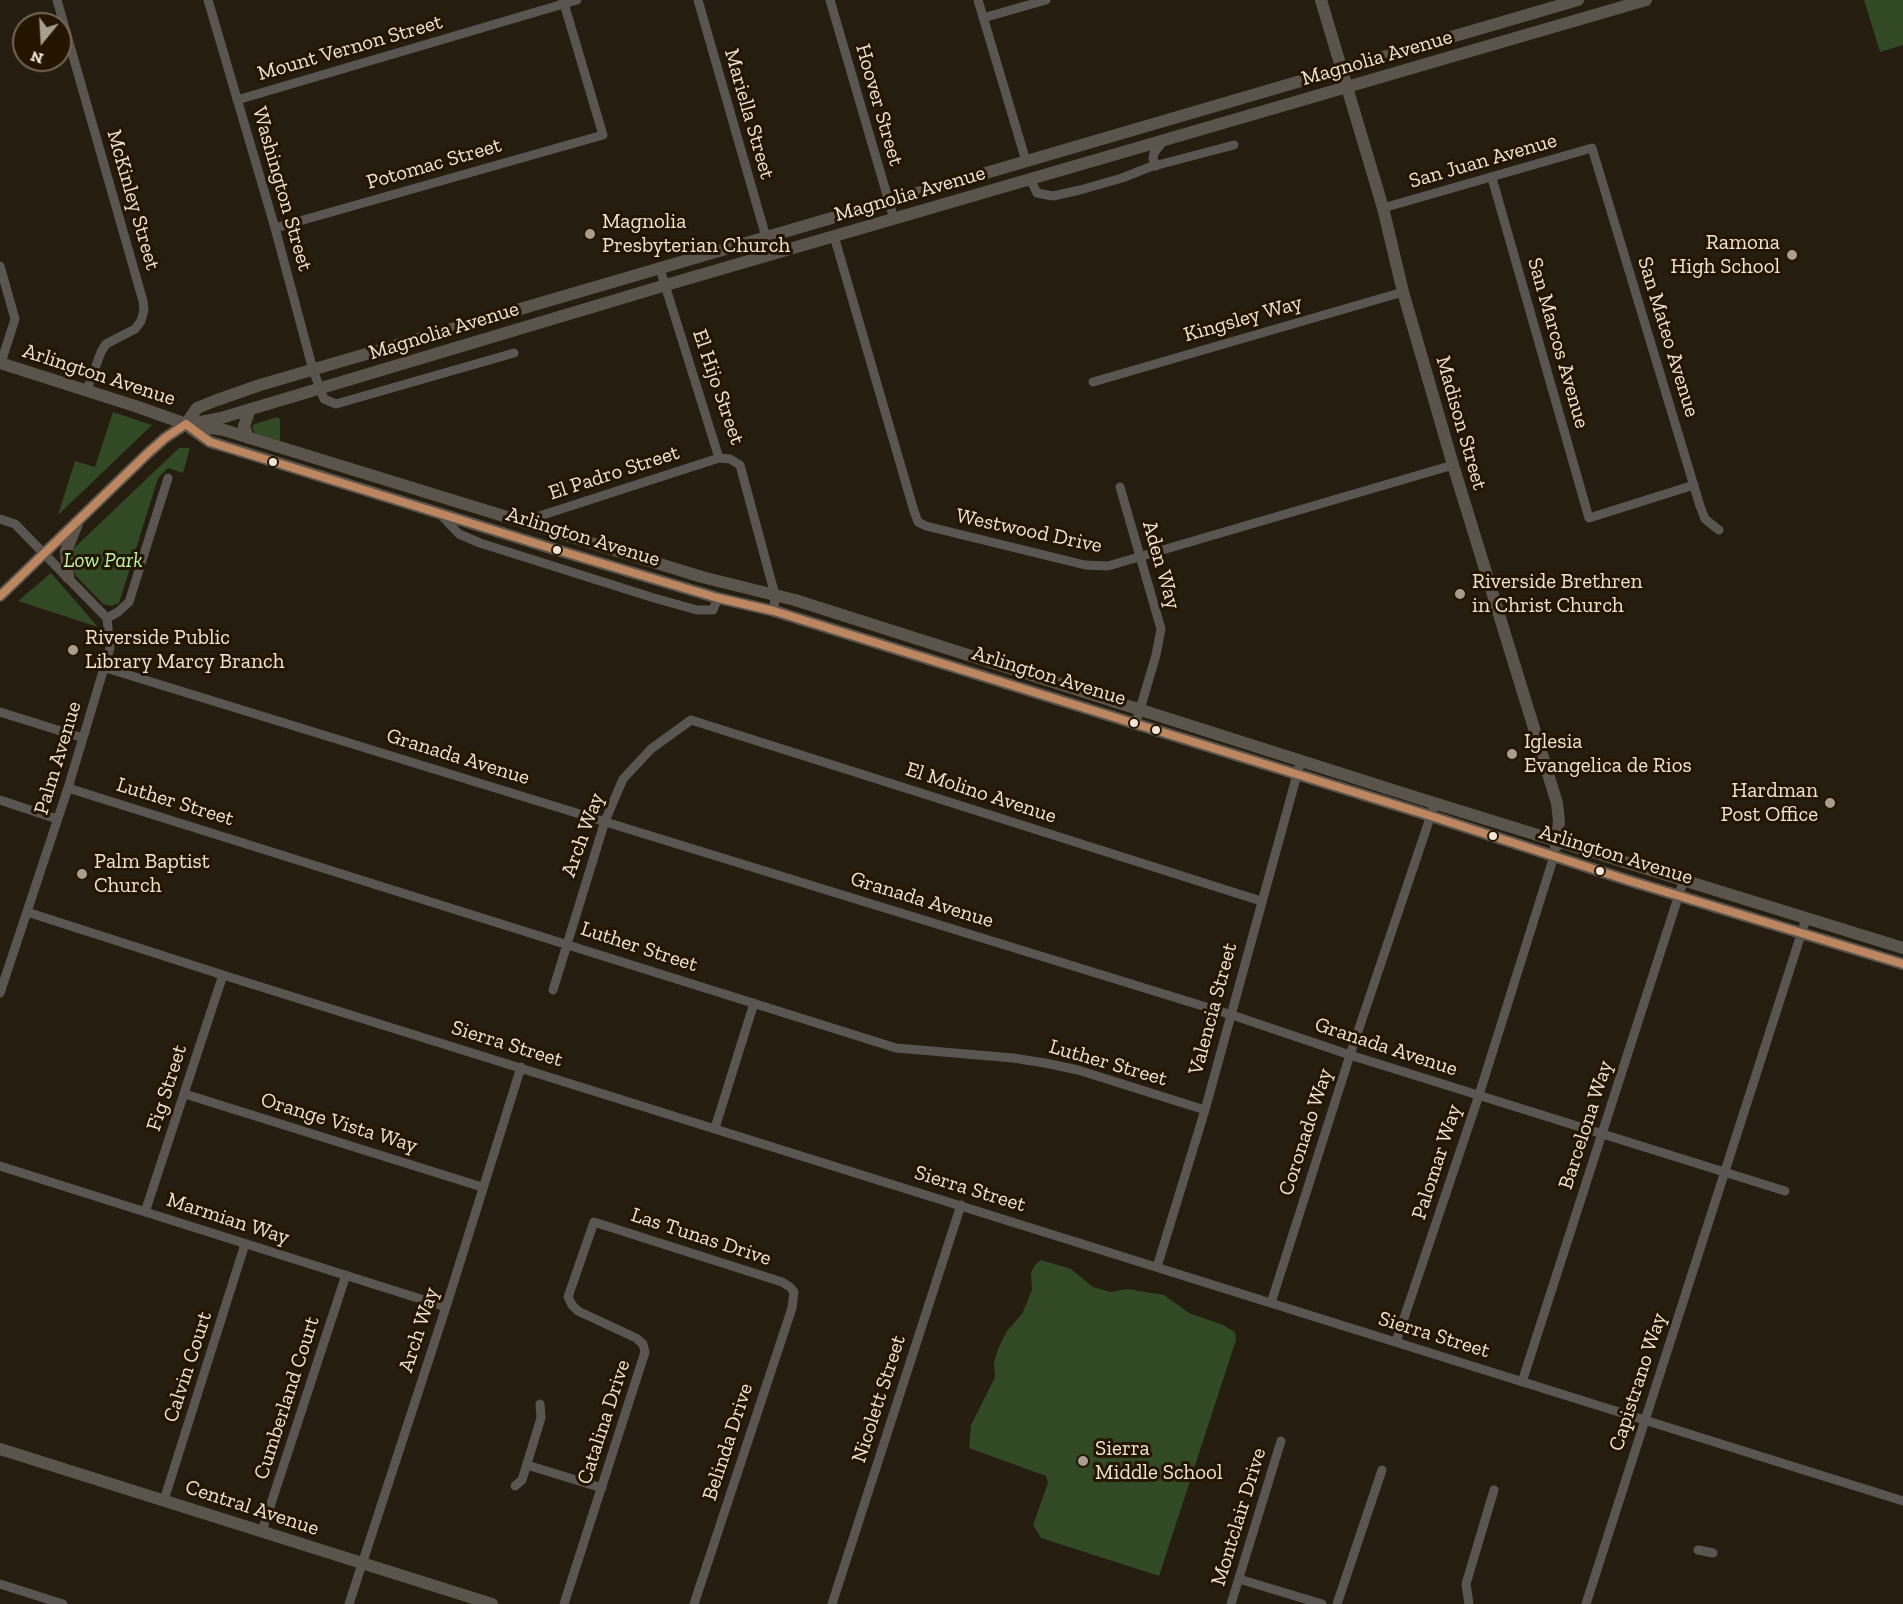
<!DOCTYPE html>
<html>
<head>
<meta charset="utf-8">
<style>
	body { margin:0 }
	#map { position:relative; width:1903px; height:1604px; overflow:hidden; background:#251d0f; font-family:"Zilla Slab",serif }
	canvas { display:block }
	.north { position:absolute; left:12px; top:12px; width:60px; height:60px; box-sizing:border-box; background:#241500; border:2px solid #756755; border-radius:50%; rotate:198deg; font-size:16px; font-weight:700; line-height:24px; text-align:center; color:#eee3d5 }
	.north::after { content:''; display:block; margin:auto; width:21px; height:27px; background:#a89e90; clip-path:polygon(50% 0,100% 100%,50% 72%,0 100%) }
</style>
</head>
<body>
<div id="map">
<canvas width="1903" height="1604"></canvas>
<div class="north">N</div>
</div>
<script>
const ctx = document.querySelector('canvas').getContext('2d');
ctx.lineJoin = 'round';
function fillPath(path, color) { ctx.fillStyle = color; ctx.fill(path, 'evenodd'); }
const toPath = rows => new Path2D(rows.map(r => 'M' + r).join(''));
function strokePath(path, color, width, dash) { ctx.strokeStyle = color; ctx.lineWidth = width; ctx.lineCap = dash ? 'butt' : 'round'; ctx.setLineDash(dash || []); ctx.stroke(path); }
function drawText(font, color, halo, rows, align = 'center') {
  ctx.font = font + ' "Zilla Slab",serif'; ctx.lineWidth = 6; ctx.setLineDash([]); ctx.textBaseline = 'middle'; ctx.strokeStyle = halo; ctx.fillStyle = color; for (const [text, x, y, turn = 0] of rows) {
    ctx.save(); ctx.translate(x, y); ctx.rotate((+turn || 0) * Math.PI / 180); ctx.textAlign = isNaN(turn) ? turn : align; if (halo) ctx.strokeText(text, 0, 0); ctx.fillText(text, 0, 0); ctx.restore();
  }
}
const green = toPath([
	[1864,0,1903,0,1903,45,1880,52],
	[113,412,152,425,58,515,75,461,95,467],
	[277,417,280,419,280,441,255,433,253,429,252,426,255,424],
	[179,448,190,448,183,473,168,468,158,478,119,603,112,606,103,604,75,575,71,560,72,550],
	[51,573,98,627,18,601],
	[1041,1260,1071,1269,1093,1287,1110,1292,1127,1289,1164,1295,1189,1313,1223,1325,1235,1332,1236,1340,1159,1576,1041,1538,1033,1525,1048,1483,1046,1476,969,1448,971,1425,995,1377,994,1363,998,1349,1007,1331,1022,1314,1032,1290,1031,1273,1034,1266]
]);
const minor = toPath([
	[57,0,143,301,144,310,141,321,135,329,106,344,101,352,87,390],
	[208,0,275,228,313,370,324,399,336,404,514,353],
	[698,0,766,237],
	[830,0,894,219],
	[978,0,1026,161],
	[983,18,1046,0],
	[237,100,577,0],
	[1156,166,1153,159,1154,153,1164,140],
	[1492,178,1589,518,1694,485],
	[1030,179,1037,193,1053,196,1080,190,1122,178,1150,167,1234,145],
	[1383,208,1592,148,1700,506,1705,519,1719,530],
	[275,228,603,135,563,0],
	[834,236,914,511,918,522,926,526,1085,565,1108,566,1453,465],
	[0,266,15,319,1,363],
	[660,269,719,458],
	[1093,382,1403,292],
	[1120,487,1161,629,1156,655,1138,716],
	[441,515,459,534,480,543,654,598,697,610,713,610,718,598],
	[0,519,15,524,107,618,110,648,68,788,0,993],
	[521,522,719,458,730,459,740,465,775,595,774,611],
	[107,618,118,612,129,602,168,478],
	[106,668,1232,1015,1350,1055,1785,1191],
	[0,712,83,738],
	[68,788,896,1048,1013,1058,1045,1063,1078,1070,1205,1110],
	[0,800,57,819],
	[27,912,223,975,1903,1501],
	[553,990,605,821,623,779,651,749,691,720,1261,901],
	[185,1094,482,1187],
	[715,1128,754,1003],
	[0,1166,446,1307],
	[145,1212,223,975],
	[1157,1267,1205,1110,1301,760],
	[1271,1303,1350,1055,1435,803],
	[1396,1342,1479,1095,1554,856],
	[1522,1382,1684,879],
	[527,1465,602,1488],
	[515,1486,522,1480,541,1418,540,1404],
	[164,1500,245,1244],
	[262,1531,346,1275],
	[1698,1550,1713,1553],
	[1239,1579,1322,1604],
	[0,1584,63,1604],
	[349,1604,446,1307,521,1067],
	[564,1604,645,1352,643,1344,636,1338,578,1311,572,1305,568,1297,594,1222,782,1282,790,1287,794,1292,792,1308,694,1604],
	[832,1604,961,1205],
	[1231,1604,1281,1441],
	[1337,1604,1382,1470],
	[1469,1604,1466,1584,1494,1490],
	[1586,1604,1806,919]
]);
const major = toPath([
	[1321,0,1383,208,1403,292,1453,465,1557,803,1559,821,1556,846],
	[0,363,135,406,186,424,224,430,702,577,795,600,1421,799,1903,948],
	[196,423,221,418,666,285,1646,0],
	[189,427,210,442,243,452,557,550,718,598,774,611,1431,816,1627,880,1903,964],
	[248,438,244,426,250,409],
	[68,577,66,551,77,524],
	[0,596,147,454,165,438,186,424,197,408,217,400,260,385,1578,0],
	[0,1449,492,1604]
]);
const bus1 = toPath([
	[186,424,210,442,557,550,718,598,774,611,1431,816,1627,880,1903,964],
	[0,596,147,454,165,438,186,424]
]);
const markers = [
	[590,234,6,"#a89e90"],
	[1792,255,6,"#a89e90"],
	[273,462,5,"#eee3d5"],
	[557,550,5,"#eee3d5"],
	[1460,594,6,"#a89e90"],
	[73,650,6,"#a89e90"],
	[1134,723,5,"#eee3d5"],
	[1156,730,5,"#eee3d5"],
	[1512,754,6,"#a89e90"],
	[1830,803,6,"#a89e90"],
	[1493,836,5,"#eee3d5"],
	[1600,871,5,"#eee3d5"],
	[82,874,6,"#a89e90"],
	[1083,1461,6,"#a89e90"]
];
const streetNames = [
	["Mount Vernon Street",350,48,-16],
	["Magnolia Avenue",1377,58,-16],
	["Hoover Street",879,105,74],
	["Mariella Street",749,114,74],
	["San Juan Avenue",1483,161,-16],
	["Potomac Street",434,164,-16],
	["Washington Street",282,189,74],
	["Magnolia Avenue",910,194,-16],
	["McKinley Street",133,200,74],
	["Kingsley Way",1243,319,-16],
	["Magnolia Avenue",444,331,-17],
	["San Mateo Avenue",1668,337,73],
	["San Marcos Avenue",1558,343,74],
	["Arlington Avenue",99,375,18],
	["El Hijo Street",718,387,71],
	["Madison Street",1461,423,74],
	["El Padro Street",614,473,-18],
	["Westwood Drive",1029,531,12],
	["Arlington Avenue",583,537,17],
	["Aden Way",1161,565,74],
	["Arlington Avenue",1049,676,17],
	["Granada Avenue",458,757,17],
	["Palm Avenue",58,758,-73],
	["El Molino Avenue",981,793,18],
	["Luther Street",175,802,17],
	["Arch Way",583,835,-70],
	["Arlington Avenue",1616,855,17],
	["Granada Avenue",922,900,17],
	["Luther Street",639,947,18],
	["Valencia Street",1213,1009,-75],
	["Sierra Street",507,1044,17],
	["Granada Avenue",1386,1047,18],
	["Luther Street",1108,1063,16],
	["Fig Street",167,1088,-72],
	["Orange Vista Way",339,1123,17],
	["Barcelona Way",1586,1125,-72],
	["Coronado Way",1306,1132,-72],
	["Palomar Way",1437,1162,-72],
	["Sierra Street",970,1189,17],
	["Marmian Way",228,1219,18],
	["Las Tunas Drive",701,1237,18],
	["Arch Way",419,1330,-72],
	["Sierra Street",1434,1335,17],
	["Calvin Court",188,1367,-72],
	["Capistrano Way",1638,1382,-72],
	["Cumberland Court",287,1398,-72],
	["Nicolett Street",879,1399,-72],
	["Catalina Drive",604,1422,-72],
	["Belinda Drive",728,1442,-72],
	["Central Avenue",252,1508,18],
	["Montclair Drive",1239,1517,-73]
];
const poiNames = [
	["Magnolia",602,222],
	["Presbyterian Church",602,246],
	["Ramona",1780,243,"right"],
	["High School",1780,267,"right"],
	["Riverside Brethren",1472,582],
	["in Christ Church",1472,606],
	["Riverside Public",85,638],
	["Library Marcy Branch",85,662],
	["Iglesia",1524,742],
	["Evangelica de Rios",1524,766],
	["Hardman",1818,791,"right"],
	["Post Office",1818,815,"right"],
	["Palm Baptist",94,862],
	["Church",94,886],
	["Sierra",1095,1449],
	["Middle School",1095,1473]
];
const parkNames = [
	["Low Park",103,561]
];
fillPath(green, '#314925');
strokePath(minor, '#5a5550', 9);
strokePath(major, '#5b544c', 12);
strokePath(bus1, '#bb8660', 8);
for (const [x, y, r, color] of markers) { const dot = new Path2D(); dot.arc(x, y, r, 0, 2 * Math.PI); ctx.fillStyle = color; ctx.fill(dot); strokePath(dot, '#241500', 2); }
drawText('21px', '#eee3d5', '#241500', streetNames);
drawText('21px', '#eee3d5', '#241500', poiNames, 'left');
drawText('italic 21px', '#bbf7a5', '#241500', parkNames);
</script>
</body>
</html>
